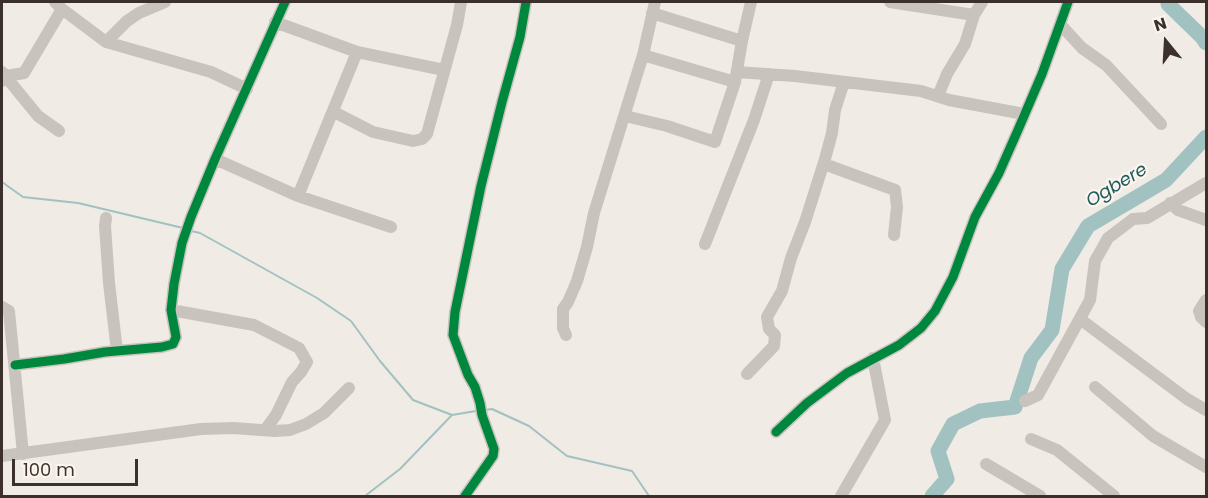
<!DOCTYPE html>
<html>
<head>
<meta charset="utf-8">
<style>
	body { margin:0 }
	#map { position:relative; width:1208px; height:498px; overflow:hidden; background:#f0ebe5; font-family:Poppins,sans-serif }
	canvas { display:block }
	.frame { position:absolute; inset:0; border:3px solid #3b302b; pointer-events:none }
	.north { position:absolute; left:1136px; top:12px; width:60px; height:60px; -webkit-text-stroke:4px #fbf5ee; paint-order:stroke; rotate:342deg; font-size:16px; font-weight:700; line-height:24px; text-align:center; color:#3b302b }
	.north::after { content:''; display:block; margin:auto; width:21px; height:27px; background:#3b302b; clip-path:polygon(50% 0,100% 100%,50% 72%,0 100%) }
	.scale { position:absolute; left:12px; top:459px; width:126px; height:27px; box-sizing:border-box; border:3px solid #3b302b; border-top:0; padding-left:8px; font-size:18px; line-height:21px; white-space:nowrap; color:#3b302b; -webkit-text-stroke:4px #fbf5ee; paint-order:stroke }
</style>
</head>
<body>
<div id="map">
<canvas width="1208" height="498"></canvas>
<div class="frame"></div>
<div class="north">N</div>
<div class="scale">100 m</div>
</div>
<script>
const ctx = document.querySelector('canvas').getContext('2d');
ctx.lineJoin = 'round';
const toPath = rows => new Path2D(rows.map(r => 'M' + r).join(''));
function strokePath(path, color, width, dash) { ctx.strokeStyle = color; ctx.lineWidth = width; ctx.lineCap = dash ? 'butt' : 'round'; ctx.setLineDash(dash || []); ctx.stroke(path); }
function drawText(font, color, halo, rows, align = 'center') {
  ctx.font = font + ' Poppins,sans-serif'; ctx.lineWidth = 4.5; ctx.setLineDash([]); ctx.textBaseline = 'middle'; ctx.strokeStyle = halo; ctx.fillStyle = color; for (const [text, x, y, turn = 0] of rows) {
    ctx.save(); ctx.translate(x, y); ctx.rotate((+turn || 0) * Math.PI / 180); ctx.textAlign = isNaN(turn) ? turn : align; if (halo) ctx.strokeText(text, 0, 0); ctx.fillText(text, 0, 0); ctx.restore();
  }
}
const stream = toPath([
	[2,182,23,197,78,203,183,228],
	[191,231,200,233,317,298,351,321,380,361,413,400,452,415,476,411],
	[485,410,492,409,529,426,567,456,632,471,649,496],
	[365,496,400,469,452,415]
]);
const river = toPath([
	[1168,2,1168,4,1202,37,1206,43],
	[932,496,947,479,938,451,953,424,980,411,1015,407,1031,358,1052,330,1062,269,1088,226,1166,180,1206,137]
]);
const minor = toPath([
	[55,2,62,9,106,42,211,72,247,89],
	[890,2,974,15],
	[652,13,742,41],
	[275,22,357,52,444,70],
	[1060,24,1082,48,1106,65,1161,124],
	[106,42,127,21,139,13,165,2],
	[643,55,735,82],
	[2,72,38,116,59,131],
	[737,72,795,76,921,91,949,100,1024,114],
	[2,81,6,76,24,73,62,9],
	[938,96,947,74,965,44,974,15,982,2],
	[334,112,373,132,413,141,422,139,427,134,457,25,461,2],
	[625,116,667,126,715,142,735,82,742,41,751,2],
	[215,159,298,196,391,227],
	[824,164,895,190,897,207,894,235],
	[298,196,357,52],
	[1170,203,1178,210,1206,220],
	[106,218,105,226,109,283,117,351],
	[705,244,754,120,769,74],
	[1206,300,1199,311,1201,317,1206,322],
	[2,307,9,311,23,454],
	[171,310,254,325,299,348,307,362,301,372,292,382,276,415,265,430],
	[1080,319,1187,399,1206,410],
	[566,335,563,328,563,309,568,302,577,281,587,247,594,213,643,55,655,2],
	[15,365,64,359,105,352,162,347,173,344,176,337,171,310,174,284,182,243,191,217,215,159,285,2],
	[747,374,774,346,775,335,769,329,767,317,782,291,791,258,805,222,825,159,832,133,835,110,844,82],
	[1095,387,1153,436,1206,467],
	[1025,401,1038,395,1090,300,1095,261,1108,238,1133,219,1147,218,1206,183],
	[776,432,807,403,847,373,899,345,921,328,935,311,953,277,975,217,999,173,1018,130,1042,74,1068,2],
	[1031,439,1057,450,1114,496],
	[2,456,201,429,233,428,275,431,290,430,306,424,324,413,349,388],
	[986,464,1040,496],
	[465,496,493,456,494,449,482,415,480,403,475,387,468,375,453,335,455,312,481,186,502,102,520,37,526,2],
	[841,496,885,420,873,358]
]);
const cycleway = toPath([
	[15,365,64,359,105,352,162,347,173,344,176,337,171,310,174,284,182,243,191,217,215,159,285,2],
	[776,432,807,403,847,373,899,345,921,328,935,311,953,277,975,217,999,173,1018,130,1042,74,1068,2],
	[465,496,493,456,494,449,482,415,480,403,475,387,468,375,453,335,455,312,481,186,502,102,520,37,526,2]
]);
const waterNames = [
	["Ogbere",1117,186,-31]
];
strokePath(stream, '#a1c2c1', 2);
strokePath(river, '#a1c2c1', 15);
strokePath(minor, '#c9c3be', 12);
strokePath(cycleway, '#00873e', 9);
drawText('italic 18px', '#1f5a5e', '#fbf5ee', waterNames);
</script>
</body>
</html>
